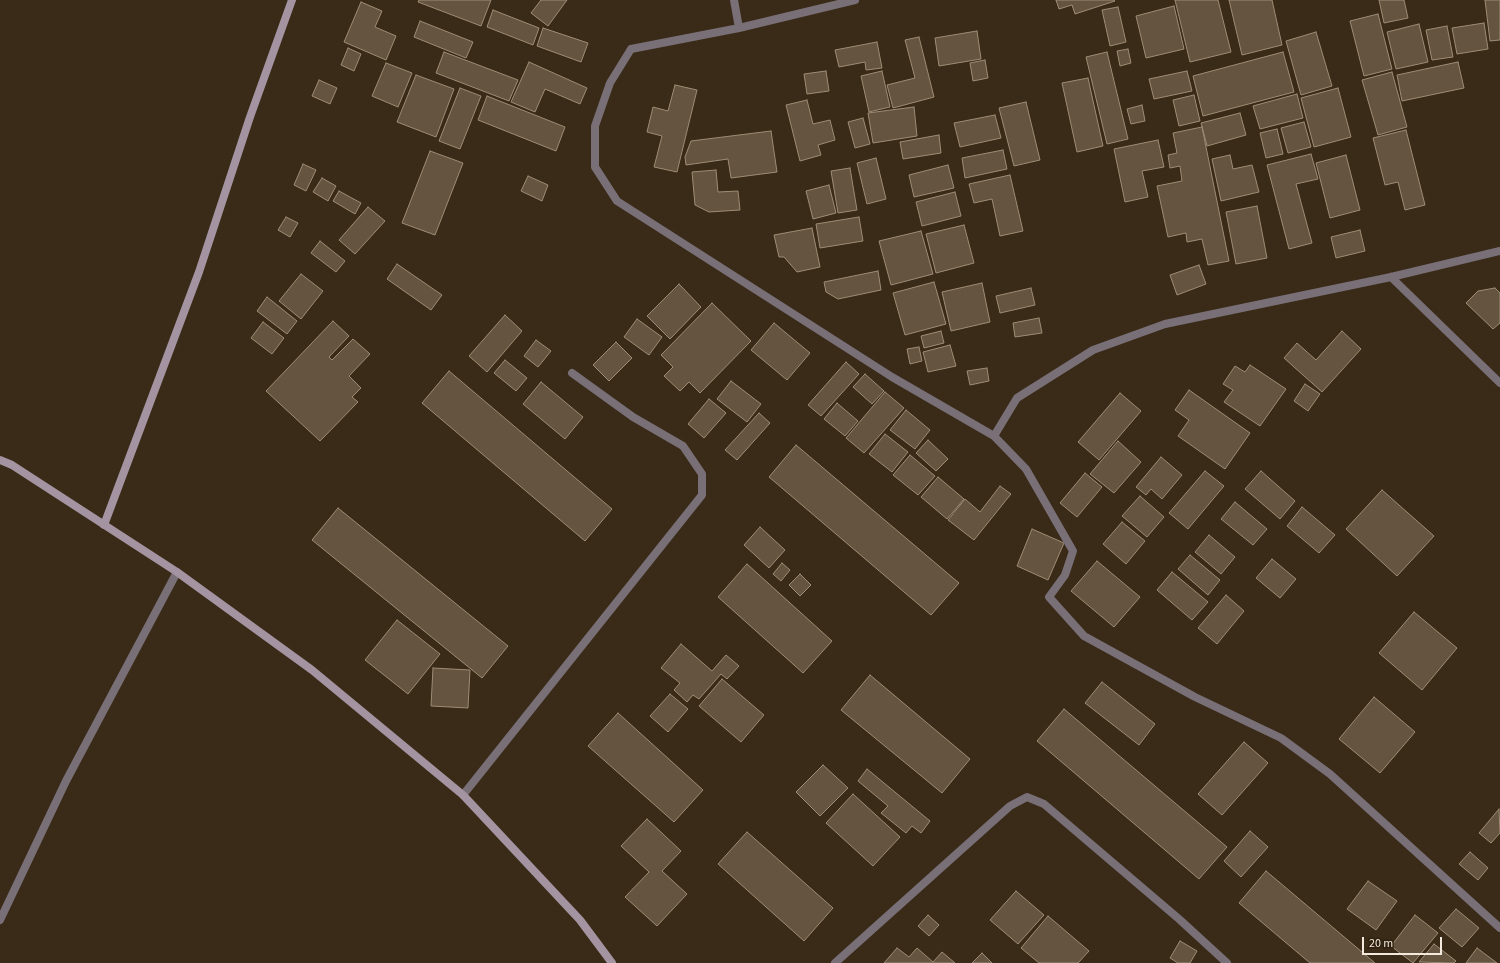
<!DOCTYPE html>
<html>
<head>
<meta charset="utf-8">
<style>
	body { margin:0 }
	#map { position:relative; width:1500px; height:963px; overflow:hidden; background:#392b17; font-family:"Source Sans 3",sans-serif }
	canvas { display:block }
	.scale { position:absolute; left:1362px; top:937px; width:80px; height:18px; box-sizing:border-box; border:2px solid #f3e9dd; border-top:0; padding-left:5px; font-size:12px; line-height:14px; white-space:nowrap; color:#f3e9dd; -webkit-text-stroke:3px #2f210d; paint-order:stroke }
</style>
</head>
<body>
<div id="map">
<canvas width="1500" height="963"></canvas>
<div class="scale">20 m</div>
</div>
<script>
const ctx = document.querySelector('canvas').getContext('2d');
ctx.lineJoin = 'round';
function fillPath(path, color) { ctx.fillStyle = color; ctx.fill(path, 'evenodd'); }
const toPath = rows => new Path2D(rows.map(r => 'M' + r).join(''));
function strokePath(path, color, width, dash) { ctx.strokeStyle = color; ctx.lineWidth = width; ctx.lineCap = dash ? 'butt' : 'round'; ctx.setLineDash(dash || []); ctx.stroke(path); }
const building = toPath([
	[419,0,491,0,481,26,418,2,419,0],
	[541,0,567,0,548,26,531,13,541,0],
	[1056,0,1114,0,1115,1,1075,14,1072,5,1059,9,1056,0],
	[1175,0,1218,0,1231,52,1190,62,1175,0],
	[1229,0,1272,0,1282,45,1242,55,1229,0],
	[1379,0,1404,0,1408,18,1384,23,1379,0],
	[1485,0,1500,0,1500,40,1490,41,1485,0],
	[361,2,382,11,375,27,396,36,386,60,344,42,361,2],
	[1174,6,1184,49,1146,58,1136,16,1174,6],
	[1118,7,1126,42,1110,46,1102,10,1118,7],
	[493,10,539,28,533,45,487,27,493,10],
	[1378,14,1392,69,1364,76,1350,21,1378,14],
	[420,21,473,42,466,58,414,37,420,21],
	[1484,23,1488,49,1457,54,1452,28,1484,23],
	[1419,24,1428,62,1396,69,1387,32,1419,24],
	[1447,26,1453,57,1432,60,1426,30,1447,26],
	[543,28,588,43,581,62,537,46,543,28],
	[977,31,981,59,939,66,935,38,977,31],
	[1316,32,1332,86,1301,95,1286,41,1316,32],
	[919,37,934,97,893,108,887,85,915,78,905,40,919,37],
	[877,42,882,68,866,70,865,62,839,67,835,50,877,42],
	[348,48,361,54,354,71,341,65,348,48],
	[1128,49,1131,63,1120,66,1117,51,1128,49],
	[444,52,518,80,509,101,436,73,444,52],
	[1107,52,1128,139,1107,144,1086,57,1107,52],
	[1283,52,1294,92,1203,116,1193,76,1283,52],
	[985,60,988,78,973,81,970,63,985,60],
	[529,62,587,88,580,104,545,89,535,112,511,102,529,62],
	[1458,62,1464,88,1402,101,1397,75,1458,62],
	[386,63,412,73,398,107,372,96,386,63],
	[826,71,829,91,807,94,804,74,826,71],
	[882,71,890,107,869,112,861,76,882,71],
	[1187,71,1192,91,1154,99,1149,79,1187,71],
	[1392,72,1407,127,1378,135,1362,80,1392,72],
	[416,75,454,89,436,137,397,122,416,75],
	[1088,78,1103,146,1077,152,1062,83,1088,78],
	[319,80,337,88,330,104,312,96,319,80],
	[675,85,697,90,677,172,654,167,662,136,647,132,653,107,668,111,675,85],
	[460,88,481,96,460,149,439,141,460,88],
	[1338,88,1351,137,1314,147,1301,98,1338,88],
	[1297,94,1303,118,1260,129,1253,106,1297,94],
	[1194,95,1200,121,1179,126,1173,100,1194,95],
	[487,96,565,127,556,151,478,120,487,96],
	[807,100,813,124,830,120,835,140,818,145,821,155,800,161,786,105,807,100],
	[1026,102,1040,160,1014,166,999,108,1026,102],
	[1142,105,1145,121,1131,124,1127,109,1142,105],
	[914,107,917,136,873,143,868,113,914,107],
	[1240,113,1246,135,1207,146,1201,123,1240,113],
	[995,115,1001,138,960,147,954,123,995,115],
	[863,118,870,144,855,148,848,122,863,118],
	[1304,122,1311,147,1288,153,1281,128,1304,122],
	[1202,127,1229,261,1208,265,1202,239,1187,242,1186,233,1168,237,1157,186,1182,181,1180,166,1170,168,1168,155,1177,153,1173,133,1202,127],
	[1277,129,1283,154,1266,158,1260,133,1277,129],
	[1406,130,1425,205,1405,210,1398,182,1385,185,1373,138,1406,130],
	[771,131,777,172,731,178,728,159,686,165,685,157,691,141,771,131],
	[939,135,941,153,903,159,900,142,939,135],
	[1158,140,1164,167,1142,171,1148,197,1125,202,1114,149,1158,140],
	[1003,150,1007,169,965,178,962,158,1003,150],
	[430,151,463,163,435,235,402,223,430,151],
	[1311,154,1318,179,1296,184,1312,243,1289,249,1267,165,1311,154],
	[1230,155,1233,169,1252,165,1259,192,1221,201,1212,159,1230,155],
	[1346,155,1360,210,1330,218,1316,163,1346,155],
	[876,158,886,199,867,204,857,163,876,158],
	[303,164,316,170,306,191,294,185,303,164],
	[948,165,954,188,914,197,909,175,948,165],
	[850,168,857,210,838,213,831,171,850,168],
	[716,170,718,192,738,191,740,210,709,212,695,205,692,172,716,170],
	[1010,175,1023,231,1000,236,992,199,974,203,969,184,1010,175],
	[528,176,548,185,542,201,521,191,528,176],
	[322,178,336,186,328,201,313,192,322,178],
	[829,185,836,213,813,219,806,191,829,185],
	[339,191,361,203,355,214,333,201,339,191],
	[955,192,961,216,922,226,916,202,955,192],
	[1257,206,1267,258,1236,264,1226,212,1257,206],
	[368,207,385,221,355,254,339,240,368,207],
	[286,217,298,223,290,237,278,230,286,217],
	[859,217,863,241,820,248,816,224,859,217],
	[964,225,974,263,936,273,926,234,964,225],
	[812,228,820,267,797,272,784,257,779,257,774,235,812,228],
	[1360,230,1365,251,1336,258,1331,237,1360,230],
	[921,231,933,274,891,285,879,241,921,231],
	[320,241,345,261,336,272,311,253,320,241],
	[397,264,442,295,431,310,387,279,397,264],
	[1199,265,1206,284,1177,295,1170,275,1199,265],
	[878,271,881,290,838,299,826,292,824,282,878,271],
	[301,274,323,291,301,319,279,301,301,274],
	[934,282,946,324,905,335,893,293,934,282],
	[982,283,990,322,951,331,942,292,982,283],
	[679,284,701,307,670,339,647,316,679,284],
	[1031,288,1035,305,1000,313,996,296,1031,288],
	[1495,288,1500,293,1500,323,1493,329,1466,303,1478,291,1495,288],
	[267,297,297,321,287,334,257,311,267,297],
	[712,303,751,341,700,393,689,382,680,391,664,376,673,367,661,355,712,303],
	[505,315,522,331,487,372,469,356,505,315],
	[1039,318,1042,333,1015,337,1013,323,1039,318],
	[637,319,662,337,649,355,624,337,637,319],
	[333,321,349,336,329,357,332,360,353,339,370,354,349,376,361,388,352,397,358,402,320,441,266,391,333,321],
	[263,322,284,338,272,354,251,338,263,322],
	[774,323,810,353,787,380,751,350,774,323],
	[941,331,944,343,924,348,921,336,941,331],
	[1342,331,1361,349,1322,392,1284,358,1297,343,1316,360,1342,331],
	[536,340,551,351,538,367,524,356,536,340],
	[616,342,632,358,609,381,593,365,616,342],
	[950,345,956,366,928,372,923,352,950,345],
	[919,347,922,361,910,364,907,349,919,347],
	[505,360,527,378,516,391,494,373,505,360],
	[846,362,859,374,821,416,808,405,846,362],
	[1250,365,1286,389,1260,426,1224,402,1233,390,1223,384,1235,366,1245,372,1250,365],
	[987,368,989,381,970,385,967,371,987,368],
	[449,371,612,509,585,541,422,403,449,371],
	[865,374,884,391,872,404,853,387,865,374],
	[731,381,761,404,747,422,717,399,731,381],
	[541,382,583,417,565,439,523,404,541,382],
	[1305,384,1320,394,1308,411,1294,401,1305,384],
	[1189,390,1250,433,1225,469,1178,436,1189,420,1175,410,1189,390],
	[885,392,904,408,864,453,846,438,885,392],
	[1120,393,1141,411,1099,460,1078,442,1120,393],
	[709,399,726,413,704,438,688,424,709,399],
	[837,403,858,421,845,436,824,419,837,403],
	[906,410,930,430,915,449,890,430,906,410],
	[759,413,770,423,737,460,725,450,759,413],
	[885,434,908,452,892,472,869,454,885,434],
	[928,440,948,459,936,471,916,453,928,440],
	[1118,441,1141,462,1114,493,1090,474,1118,441],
	[796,445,959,583,931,615,769,477,796,445],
	[910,455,935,476,918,495,893,475,910,455],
	[1161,457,1182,475,1162,499,1151,489,1146,495,1136,487,1161,457],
	[1205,471,1224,486,1188,529,1169,513,1205,471],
	[1261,471,1295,501,1280,519,1245,489,1261,471],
	[1085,473,1102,487,1077,517,1060,503,1085,473],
	[938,477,964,499,947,519,921,497,938,477],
	[1000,486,1011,494,974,540,948,520,965,499,980,512,1000,486],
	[1382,490,1434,536,1397,576,1346,529,1382,490],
	[1140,496,1164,517,1147,537,1122,516,1140,496],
	[1235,502,1267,529,1253,545,1221,519,1235,502],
	[1302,507,1335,535,1319,553,1287,526,1302,507],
	[338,508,508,646,482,678,312,540,338,508],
	[1122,522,1145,541,1126,564,1103,544,1122,522],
	[760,527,785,550,769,568,744,545,760,527],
	[1032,529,1064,543,1048,580,1017,566,1032,529],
	[1209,535,1235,557,1221,574,1195,552,1209,535],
	[1190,555,1220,580,1208,595,1178,569,1190,555],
	[1272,559,1296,579,1280,598,1256,578,1272,559],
	[1097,561,1140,597,1114,627,1071,591,1097,561],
	[782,563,790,570,781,581,773,574,782,563],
	[747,564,832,641,803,673,718,597,747,564],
	[1172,572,1208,602,1192,620,1157,590,1172,572],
	[800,574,811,585,800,596,789,585,800,574],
	[1226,595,1244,611,1217,644,1198,628,1226,595],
	[1414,612,1457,648,1422,690,1379,653,1414,612],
	[397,620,440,654,408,694,365,660,397,620],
	[681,644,712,671,726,655,739,666,727,679,721,674,699,699,693,695,687,702,674,690,680,683,661,668,681,644],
	[433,668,470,670,468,708,431,706,433,668],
	[870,675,970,759,942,793,841,710,870,675],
	[722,679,764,715,741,742,699,706,722,679],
	[1102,682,1155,724,1139,745,1085,703,1102,682],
	[670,694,688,709,668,732,650,716,670,694],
	[1374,697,1415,732,1380,773,1339,739,1374,697],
	[1064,709,1227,847,1199,879,1037,741,1064,709],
	[618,713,703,790,674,822,588,746,618,713],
	[1244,742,1268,763,1222,815,1198,794,1244,742],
	[823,765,848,788,820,816,796,792,823,765],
	[867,769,930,821,921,833,912,826,906,833,881,813,888,806,858,781,867,769],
	[853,794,900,837,873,866,826,823,853,794],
	[1499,809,1500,833,1491,843,1479,833,1499,809],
	[647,819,681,851,662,871,687,894,657,926,625,897,649,872,621,846,647,819],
	[1250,831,1268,847,1241,877,1224,861,1250,831],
	[747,832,833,908,804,941,718,864,747,832],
	[1470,852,1488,868,1478,880,1459,864,1470,852],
	[1266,871,1375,963,1310,963,1239,903,1266,871],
	[1368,881,1397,901,1376,930,1347,909,1368,881],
	[1016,891,1044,915,1018,944,990,920,1016,891],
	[1456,909,1479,928,1462,947,1439,928,1456,909],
	[928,915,939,925,929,936,918,926,928,915],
	[1415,915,1438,933,1413,963,1391,946,1415,915],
	[1048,916,1089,951,1078,963,1039,963,1021,948,1048,916],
	[1180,941,1197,951,1190,963,1178,963,1170,958,1180,941],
	[1434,944,1456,961,1454,963,1419,962,1434,944],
	[897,948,909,957,917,948,933,962,942,952,955,963,884,963,897,948],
	[1477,948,1497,963,1466,963,1477,948],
	[982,953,992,963,972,963,982,953]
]);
const street = toPath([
	[734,0,739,28],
	[855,0,739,28,631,49,610,83,595,126,595,167,617,201,892,377,994,436,1026,469,1073,551,1065,575,1049,597,1084,636,1195,697,1281,738,1330,774,1500,928],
	[1391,277,1500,383],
	[994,436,1017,398,1093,350,1165,324,1391,277,1500,251],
	[463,795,702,495,702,474,683,446,633,417,572,373],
	[0,920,66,781,177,572],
	[835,963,1010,806,1027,797,1044,804,1179,919,1227,963]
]);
const secondary = toPath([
	[0,460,12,465,177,572,312,670,463,795,580,920,612,963],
	[104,525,199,272,250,117,292,0]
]);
fillPath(building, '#655540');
strokePath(building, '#9e8c76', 1);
strokePath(street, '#796f77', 8);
strokePath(secondary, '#a493a0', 8);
</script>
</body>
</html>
